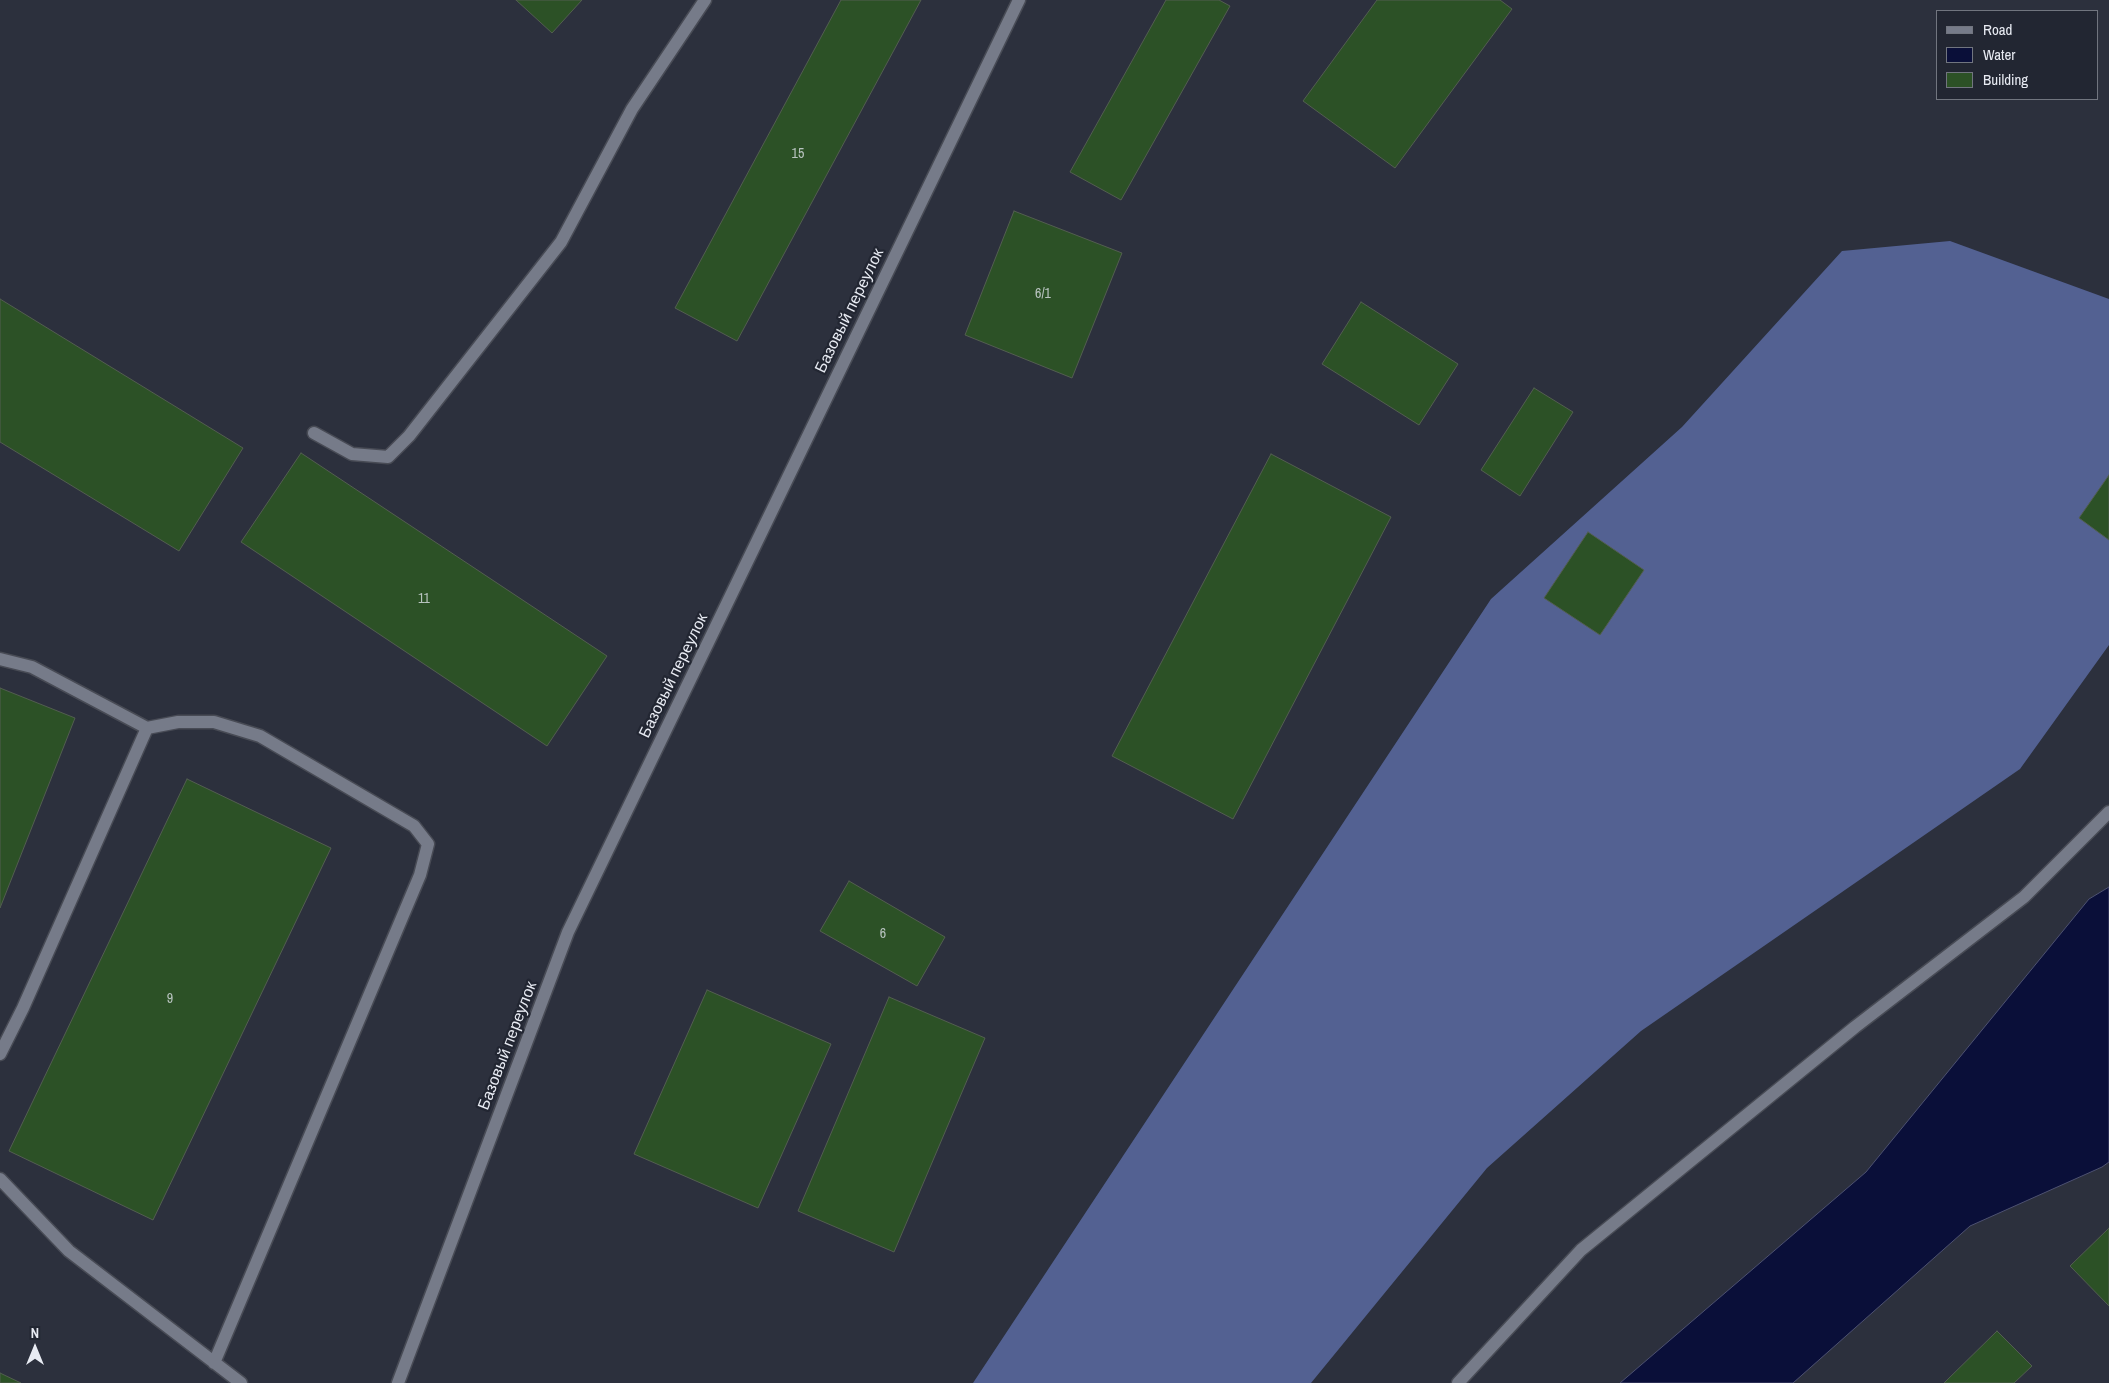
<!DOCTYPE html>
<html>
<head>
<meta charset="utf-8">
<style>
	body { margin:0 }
	#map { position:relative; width:2109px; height:1383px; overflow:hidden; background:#2c303d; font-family:"Archivo Narrow",sans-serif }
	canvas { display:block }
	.legend { position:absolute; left:1936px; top:10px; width:162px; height:90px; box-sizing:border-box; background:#222632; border:1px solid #71757f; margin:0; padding:6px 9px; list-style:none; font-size:15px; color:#e8ebf3 }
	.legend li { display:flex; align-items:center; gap:10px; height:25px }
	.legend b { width:25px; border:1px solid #71757f }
	.north { position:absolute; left:10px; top:1323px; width:50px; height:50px; -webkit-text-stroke:4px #222632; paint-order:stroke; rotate:0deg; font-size:14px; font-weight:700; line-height:20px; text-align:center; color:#e8ebf3 }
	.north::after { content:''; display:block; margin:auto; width:18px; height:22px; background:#e8ebf3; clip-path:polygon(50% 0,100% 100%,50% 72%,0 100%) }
</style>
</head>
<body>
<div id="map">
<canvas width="2109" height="1383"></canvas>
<ul class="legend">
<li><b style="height:6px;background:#767b89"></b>Road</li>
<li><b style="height:14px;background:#0a0f39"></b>Water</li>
<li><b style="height:14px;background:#2c5126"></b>Building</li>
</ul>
<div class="north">N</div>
</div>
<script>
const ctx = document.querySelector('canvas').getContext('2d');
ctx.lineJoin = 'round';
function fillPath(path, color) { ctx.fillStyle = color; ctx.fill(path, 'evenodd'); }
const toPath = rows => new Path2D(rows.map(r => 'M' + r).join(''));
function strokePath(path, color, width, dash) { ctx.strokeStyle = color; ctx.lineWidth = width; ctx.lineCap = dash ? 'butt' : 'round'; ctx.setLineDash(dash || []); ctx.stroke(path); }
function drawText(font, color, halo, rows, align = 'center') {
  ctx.font = font + ' "Archivo Narrow",sans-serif'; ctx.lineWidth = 4.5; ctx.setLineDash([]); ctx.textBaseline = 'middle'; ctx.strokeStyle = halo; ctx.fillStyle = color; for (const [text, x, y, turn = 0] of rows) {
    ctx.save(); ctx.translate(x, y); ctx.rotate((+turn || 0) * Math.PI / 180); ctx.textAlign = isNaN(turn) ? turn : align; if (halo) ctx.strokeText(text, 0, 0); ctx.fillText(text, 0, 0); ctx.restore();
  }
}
const forest = toPath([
	[1950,241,2109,299,2109,645,2020,769,1641,1031,1487,1168,1311,1383,973,1383,1491,599,1682,427,1842,251]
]);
const water = toPath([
	[2109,887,2109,1162,2102,1167,1970,1226,1793,1383,1620,1383,1866,1172,2089,899,2109,887]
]);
const building = toPath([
	[516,0,582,0,552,33,516,0],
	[841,0,921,0,737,341,675,308,841,0],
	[1166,0,1219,0,1230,6,1121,200,1070,172,1166,0],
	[1377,0,1500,0,1512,9,1395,168,1303,101,1377,0],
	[1014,211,1122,253,1072,378,965,335,1014,211],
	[0,299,243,448,179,551,0,442,0,299],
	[1361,302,1458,364,1419,425,1322,364,1361,302],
	[1534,388,1573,412,1520,496,1481,470,1534,388],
	[301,453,607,656,547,746,241,542,301,453],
	[1271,454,1391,517,1233,819,1112,756,1271,454],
	[2109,475,2109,540,2079,518,2109,475],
	[1588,532,1644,570,1600,635,1544,598,1588,532],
	[0,688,75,718,0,908,0,688],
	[187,779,331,848,153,1220,9,1151,187,779],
	[849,881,945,937,917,986,820,931,849,881],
	[707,990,831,1044,758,1208,634,1154,707,990],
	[889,997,985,1038,894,1252,798,1211,889,997],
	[2109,1228,2109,1306,2070,1266,2109,1228],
	[1997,1331,2032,1366,2014,1383,1944,1383,1997,1331],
	[0,1373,21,1383,0,1383,0,1373]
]);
const minor = toPath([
	[314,433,352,454,388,457,409,436,561,242,632,109,705,0],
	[0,659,32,667,147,728,178,722,214,722,260,736,414,826,428,844,420,875,214,1363],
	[0,1054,23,1008,147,728],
	[0,1179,69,1251,241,1383],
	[398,1383,568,932,1019,0],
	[1458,1383,1581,1250,1855,1027,2024,897,2109,812]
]);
const numberNames = [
	["15",798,154],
	["6/1",1043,294],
	["11",424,599],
	["6",883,934],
	["9",170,999]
];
const streetNames = [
	["Базовый переулок",850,311,-64],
	["Базовый переулок",674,676,-64],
	["Базовый переулок",508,1046,-69]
];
fillPath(forest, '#536192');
fillPath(water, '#0a0f39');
strokePath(water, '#4d5171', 1);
fillPath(building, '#2c5126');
strokePath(building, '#535e51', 1);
strokePath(minor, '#484b55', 15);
strokePath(minor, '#767b89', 12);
drawText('14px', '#b9c4c0', null, numberNames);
drawText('16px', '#e8ebf3', '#222632', streetNames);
</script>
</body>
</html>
